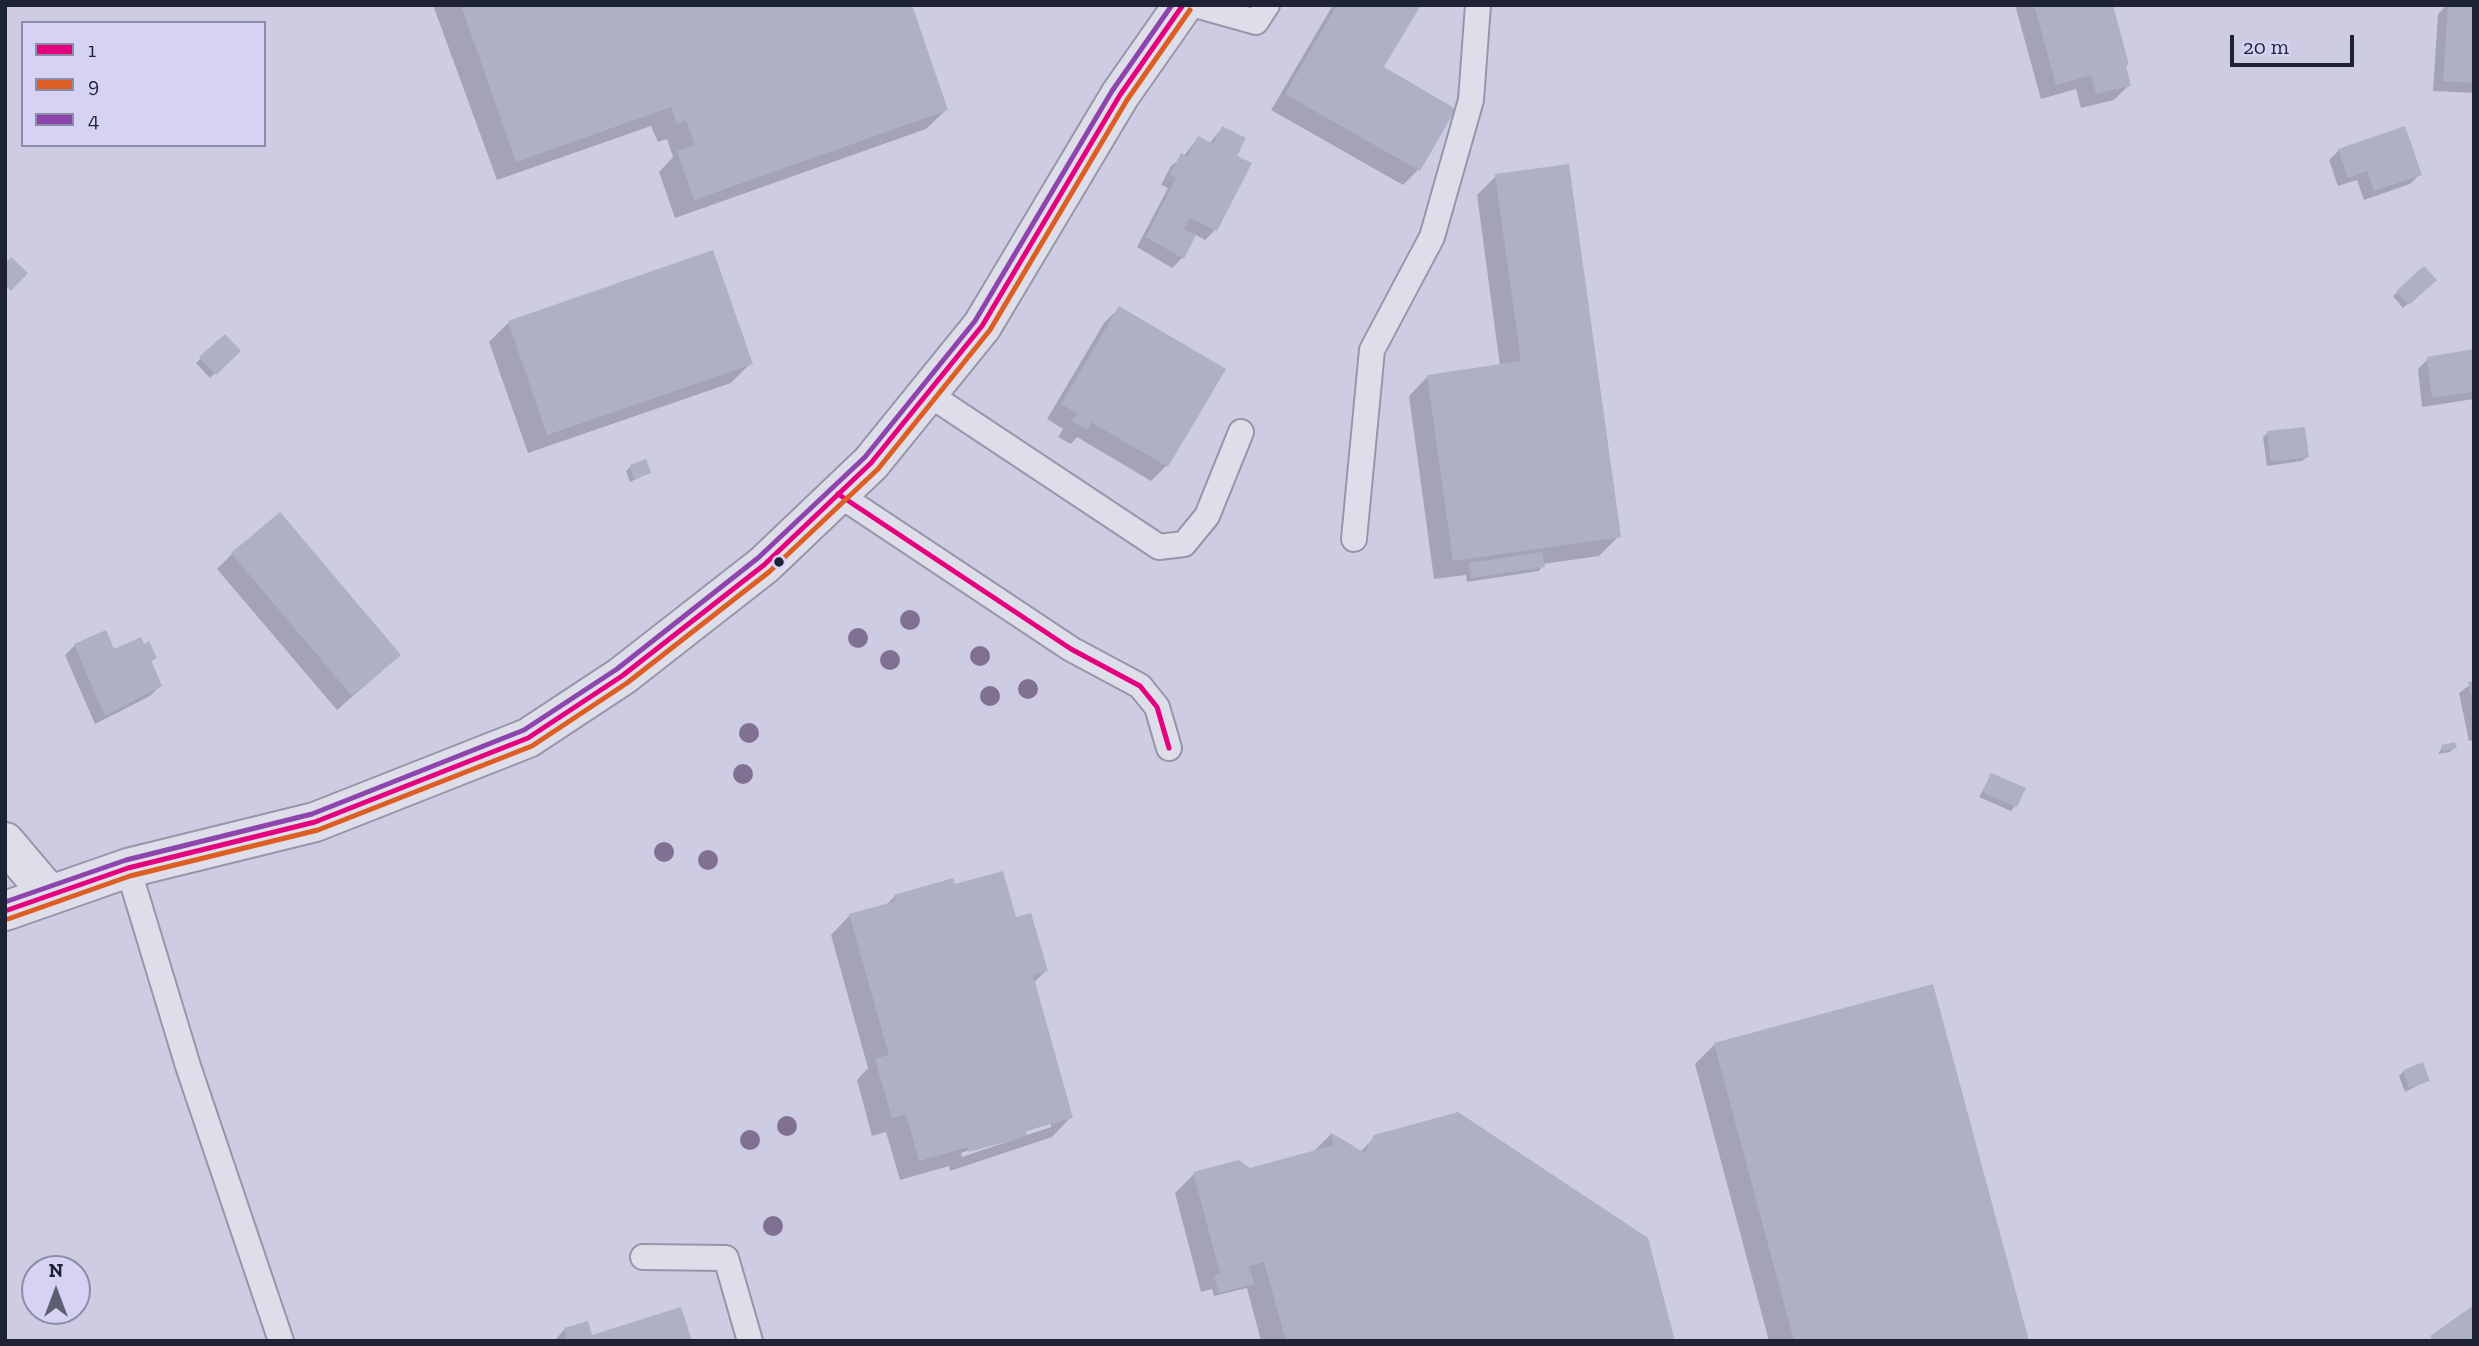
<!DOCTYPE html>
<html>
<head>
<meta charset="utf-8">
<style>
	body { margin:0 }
	#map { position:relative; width:2479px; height:1346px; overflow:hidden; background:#cecce3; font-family:"Zilla Slab",serif }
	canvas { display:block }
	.frame { position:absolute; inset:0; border:7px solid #1e2235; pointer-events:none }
	.legend { position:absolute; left:21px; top:21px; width:245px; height:126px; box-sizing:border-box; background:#d5d2f3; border:2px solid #8c8ca7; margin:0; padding:9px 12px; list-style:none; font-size:21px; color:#1e2235 }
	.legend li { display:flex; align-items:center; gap:14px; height:35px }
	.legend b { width:35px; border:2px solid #8c8ca7 }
	.north { position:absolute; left:21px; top:1255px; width:70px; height:70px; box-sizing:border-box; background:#d5d2f3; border:2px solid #8c8ca7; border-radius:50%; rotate:0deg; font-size:19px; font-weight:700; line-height:28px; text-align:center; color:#1e2235 }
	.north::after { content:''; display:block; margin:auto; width:24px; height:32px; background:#5c5e72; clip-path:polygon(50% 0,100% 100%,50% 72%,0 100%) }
	.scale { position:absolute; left:2230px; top:35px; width:124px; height:32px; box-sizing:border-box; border:4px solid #1e2235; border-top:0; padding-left:9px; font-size:21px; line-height:24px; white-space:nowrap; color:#1e2235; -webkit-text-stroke:5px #d5d2f3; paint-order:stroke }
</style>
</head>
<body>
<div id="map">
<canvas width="2479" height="1346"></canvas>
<div class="frame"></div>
<ul class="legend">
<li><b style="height:9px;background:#e5007d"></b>1</li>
<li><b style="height:9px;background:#dd5e24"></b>9</li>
<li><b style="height:9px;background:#8e44ad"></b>4</li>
</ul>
<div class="north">N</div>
<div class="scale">20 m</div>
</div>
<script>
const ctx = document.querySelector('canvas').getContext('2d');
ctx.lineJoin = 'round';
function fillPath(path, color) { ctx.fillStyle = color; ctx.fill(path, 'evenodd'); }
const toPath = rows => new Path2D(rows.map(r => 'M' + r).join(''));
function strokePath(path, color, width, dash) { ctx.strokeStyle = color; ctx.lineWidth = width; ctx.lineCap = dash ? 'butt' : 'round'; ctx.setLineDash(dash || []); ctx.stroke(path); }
const shadow = toPath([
	[433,5,909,5,946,110,926,129,675,218,659,172,673,157,667,139,658,142,651,126,497,180],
	[1333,5,1419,5,1382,67,1418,170,1403,185,1271,110],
	[2015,5,2111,5,2127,64,2125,67,2129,85,2114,100,2081,108,2076,89,2041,99],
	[2447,5,2474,5,2474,93,2433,91,2438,14],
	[1222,128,1235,157,1249,164,1215,230,1205,240,1194,234,1182,258,1172,268,1137,247,1168,188,1161,185,1171,166,1183,157,1198,138,1209,144],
	[2339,150,2420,174,2410,184,2364,200,2357,180,2338,186,2329,160],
	[1496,176,1619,536,1599,556,1543,564,1539,571,1467,582,1466,575,1434,579,1409,396,1428,376,1500,366,1477,195],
	[2424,268,2430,285,2403,308,2393,296],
	[1119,308,1166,466,1151,481,1077,437,1071,444,1058,437,1063,429,1047,419,1104,323],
	[509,322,751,363,731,383,528,453,489,342],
	[225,336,239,351,210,378,196,363],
	[2474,351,2474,399,2422,407,2418,369,2428,359],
	[2268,433,2307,457,2302,461,2267,466,2263,437],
	[631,466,649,473,630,482,626,471],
	[232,554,383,670,337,710,217,569],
	[75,645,155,658,150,663,160,686,150,696,95,724,65,655],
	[2474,682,2474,740,2469,741,2459,693],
	[2442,747,2455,747,2450,752,2438,754],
	[1991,775,2015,806,2011,811,1979,797],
	[954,886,1014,920,1046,971,1033,983,1071,1117,1052,1137,950,1171,949,1166,900,1180,886,1132,872,1136,857,1080,868,1068,831,935,850,915,886,905,895,896],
	[1051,1123,1051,1127,962,1157,961,1153],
	[1715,1044,2027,1341,1769,1341,1695,1064],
	[2404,1071,2428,1080,2405,1092,2399,1076],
	[1331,1134,1360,1152,1375,1137,1673,1341,1261,1341,1247,1288,1214,1296,1212,1289,1201,1292,1175,1193,1194,1174,1250,1170,1312,1153],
	[565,1329,591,1337,690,1341,554,1341]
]);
const building = toPath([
	[461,5,912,5,948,110,694,200,677,151,695,145,686,120,677,124,671,107,516,162],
	[1337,5,1421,5,1384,67,1456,109,1420,171,1285,94],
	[2034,5,2113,5,2129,65,2126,65,2131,86,2096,94,2091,75,2056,85],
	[2448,5,2474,5,2474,83,2443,81],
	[1222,126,1246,138,1237,156,1252,163,1217,231,1190,218,1184,230,1196,235,1184,259,1146,237,1176,178,1170,174,1181,153,1187,157,1198,136,1213,144],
	[2405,126,2422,175,2374,191,2367,171,2348,178,2338,149],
	[1569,164,1621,537,1453,561,1427,375,1521,361,1495,174],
	[713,250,753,364,547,435,508,321],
	[11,257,28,273,11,291,5,285,5,264],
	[2424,266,2437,280,2409,305,2396,291],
	[1119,306,1226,369,1168,467,1091,422,1087,430,1072,421,1077,413,1061,404],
	[225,334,241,351,216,375,199,357],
	[2474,349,2474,392,2432,398,2427,357],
	[2305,427,2309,457,2271,462,2267,431],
	[646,459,651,473,634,479,630,465],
	[280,512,401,655,352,696,231,553],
	[1542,552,1545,567,1471,578,1469,563],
	[106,630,114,649,141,637,144,644,149,641,157,658,151,660,162,686,105,716,74,644],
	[2474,681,2474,704,2473,704,2468,682],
	[2455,742,2457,748,2443,751,2441,745],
	[1991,773,2026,788,2017,807,1982,792],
	[1003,871,1016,917,1031,913,1048,971,1033,975,1073,1118,1026,1131,1027,1136,969,1152,968,1147,919,1161,906,1114,892,1118,875,1059,889,1055,849,914,896,901,894,895,953,878,955,884],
	[1933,984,2029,1341,1794,1341,1714,1043],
	[2423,1062,2430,1081,2409,1088,2403,1070],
	[1458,1112,1648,1238,1675,1341,1286,1341,1264,1262,1249,1266,1254,1284,1219,1293,1214,1276,1220,1273,1193,1172,1239,1160,1250,1168,1334,1145,1330,1132,1365,1153,1374,1135],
	[2474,1305,2474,1341,2433,1341,2430,1336],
	[681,1307,692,1341,568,1341,564,1328,588,1321,592,1335]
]);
const service = toPath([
	[1195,5,1256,22,1267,5],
	[927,393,1159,547,1184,544,1207,516,1241,432],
	[838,494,1071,649,1140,686,1157,707,1169,748],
	[1354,539,1372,350,1432,237,1471,100,1478,5],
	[128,868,188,1066,281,1341],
	[643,1257,726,1258,750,1341]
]);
const minor = toPath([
	[5,842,49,894],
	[5,911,128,868,315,822,528,738,622,676,764,565,871,463,982,326,1120,95,1183,5]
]);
const bus1 = toPath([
	[838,494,1071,649,1140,686,1157,707,1169,748],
	[5,911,128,868,315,822,528,738,622,676,764,565,871,463,982,326,1120,95,1183,5]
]);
const bus2 = toPath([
	[8,919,130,876,318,830,532,746,627,683,769,572,878,469,990,330,1127,100,1190,10]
]);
const bus3 = toPath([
	[5,902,126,860,312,814,524,730,617,669,758,558,865,457,975,321,1112,91,1172,5]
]);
const trees = [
	[910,620],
	[858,638],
	[980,656],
	[890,660],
	[1028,689],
	[990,696],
	[749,733],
	[743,774],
	[664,852],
	[708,860],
	[787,1126],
	[750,1140],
	[773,1226]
];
const markers = [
	[779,562,6,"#1e2235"]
];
fillPath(shadow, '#0003');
fillPath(building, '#aeb0c6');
strokePath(service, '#9696a8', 28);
strokePath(minor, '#9696a8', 42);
strokePath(service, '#dedeeb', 24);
strokePath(minor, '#dedeeb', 38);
strokePath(bus1, '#e5007d', 5);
strokePath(bus2, '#dd5e24', 5);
strokePath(bus3, '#8e44ad', 5);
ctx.fillStyle = '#807193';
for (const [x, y] of trees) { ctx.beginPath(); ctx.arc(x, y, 10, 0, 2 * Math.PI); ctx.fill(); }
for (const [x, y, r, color] of markers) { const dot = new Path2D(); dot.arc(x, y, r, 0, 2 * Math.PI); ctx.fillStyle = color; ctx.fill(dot); strokePath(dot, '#d5d2f3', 2.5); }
</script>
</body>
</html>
